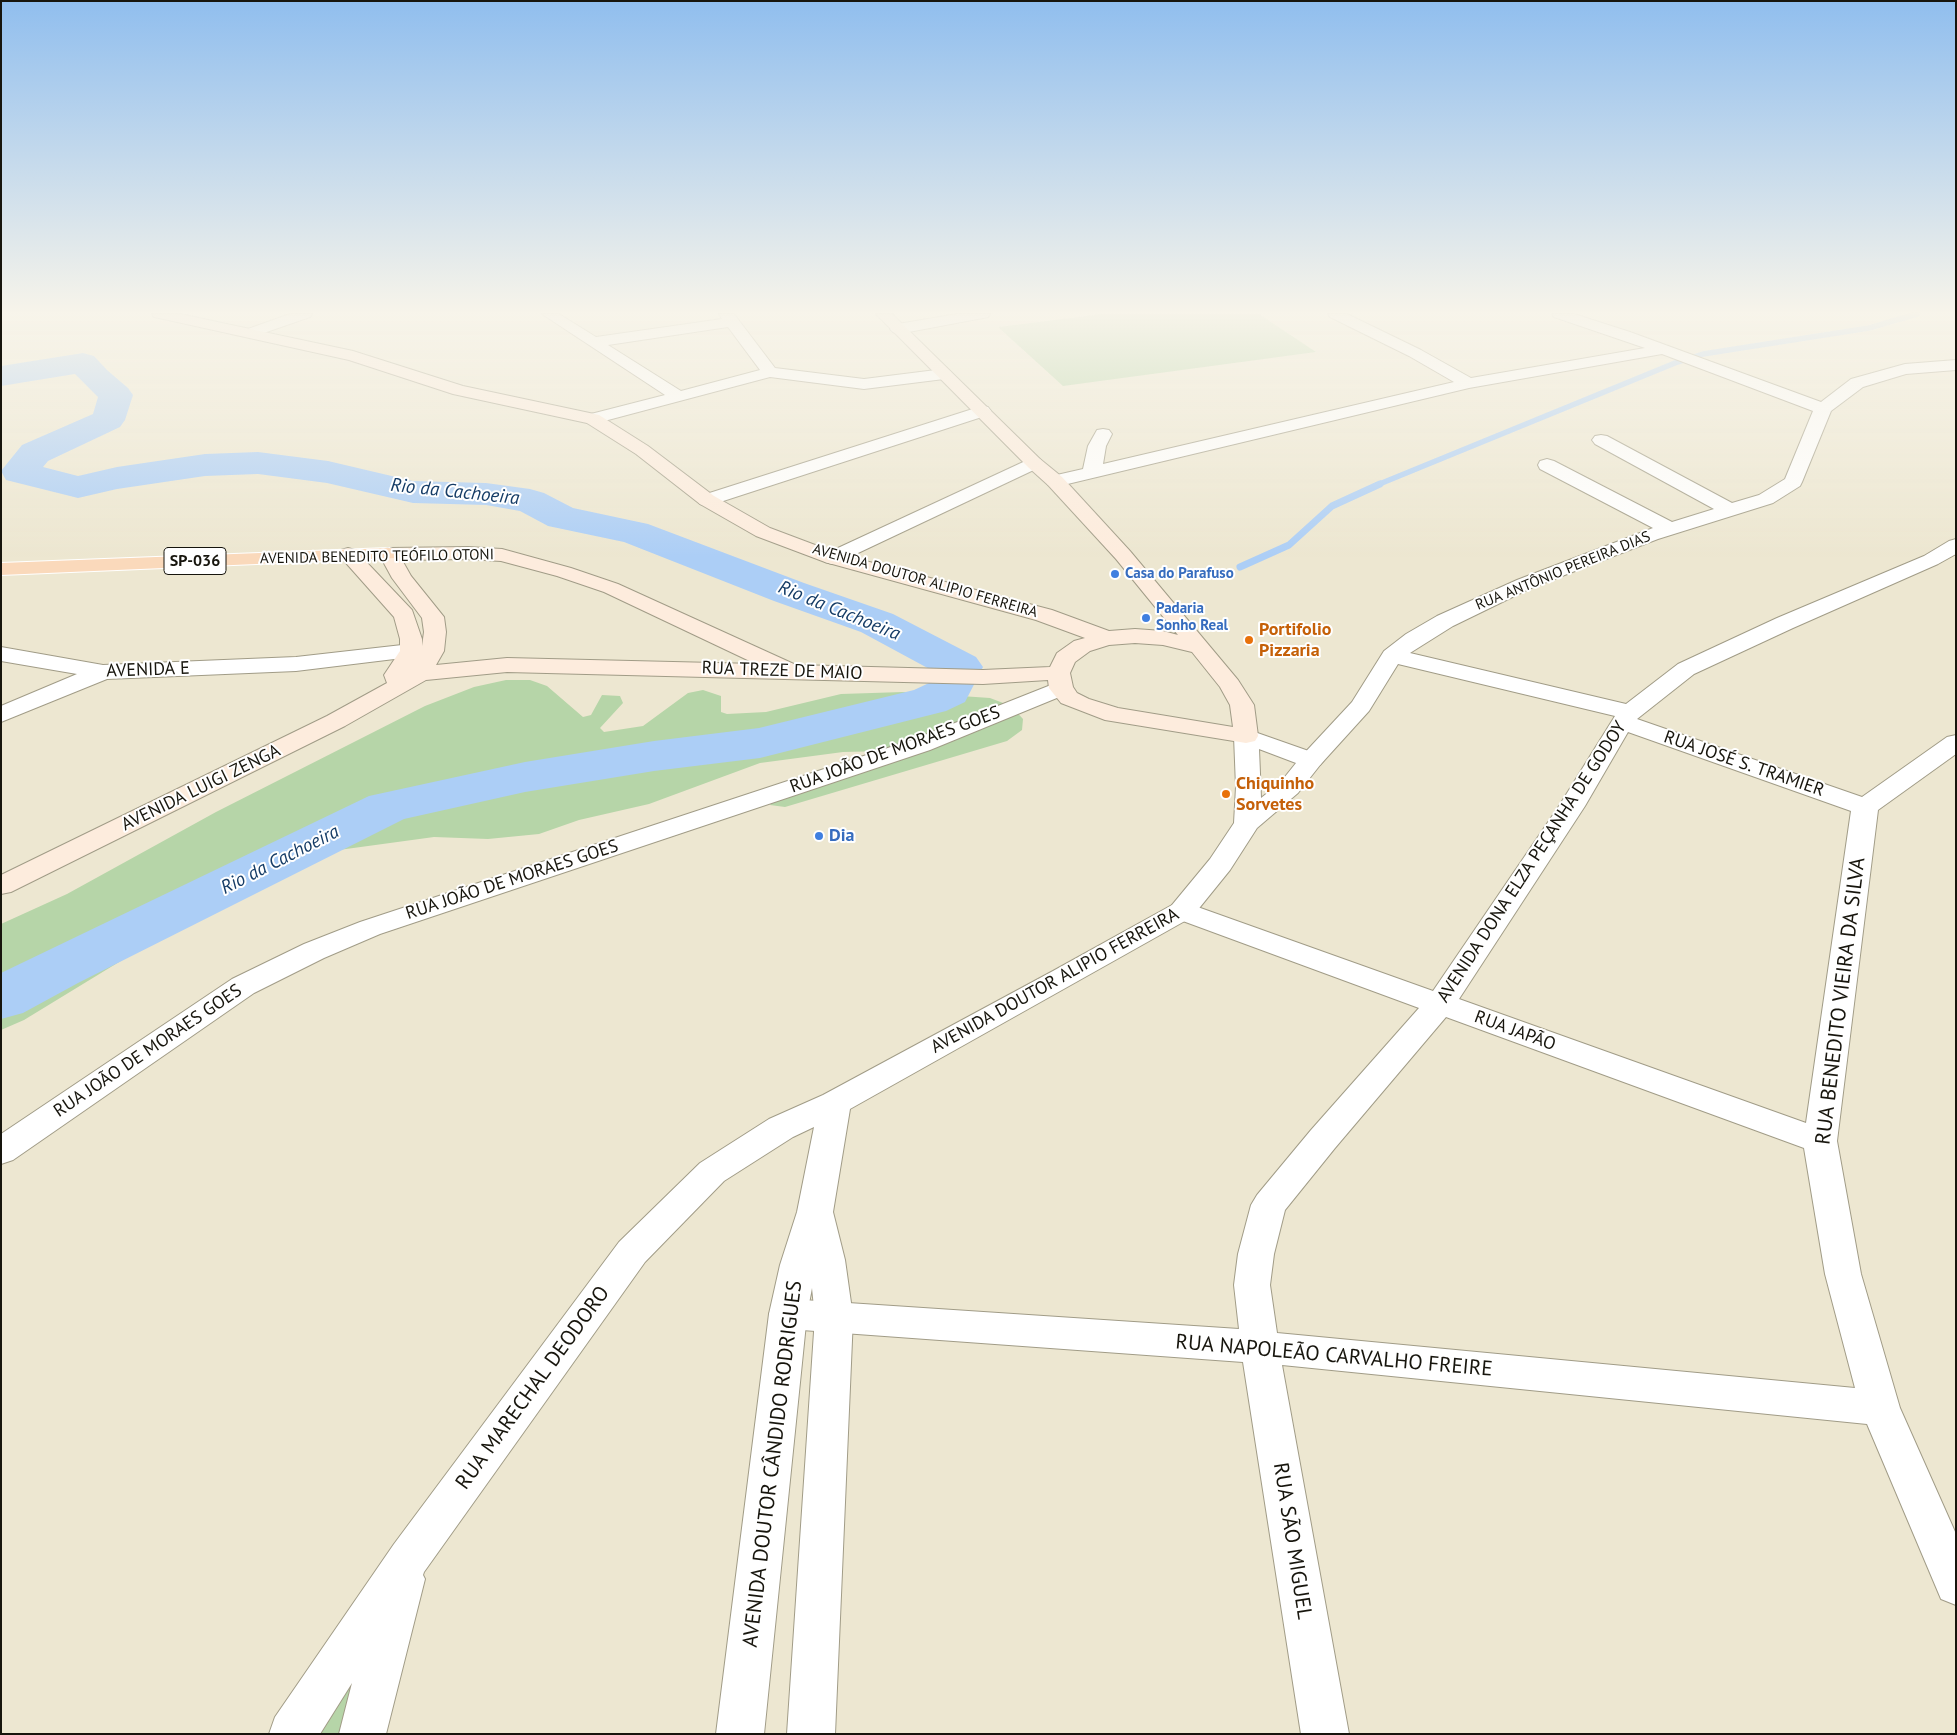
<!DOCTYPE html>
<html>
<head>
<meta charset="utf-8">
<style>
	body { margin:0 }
	#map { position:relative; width:1957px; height:1735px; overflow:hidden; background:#ede7d1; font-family:"PT Sans",sans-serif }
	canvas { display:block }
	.frame { position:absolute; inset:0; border:2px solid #17150d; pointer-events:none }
</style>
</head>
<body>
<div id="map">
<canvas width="1957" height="1735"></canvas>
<div class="frame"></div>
</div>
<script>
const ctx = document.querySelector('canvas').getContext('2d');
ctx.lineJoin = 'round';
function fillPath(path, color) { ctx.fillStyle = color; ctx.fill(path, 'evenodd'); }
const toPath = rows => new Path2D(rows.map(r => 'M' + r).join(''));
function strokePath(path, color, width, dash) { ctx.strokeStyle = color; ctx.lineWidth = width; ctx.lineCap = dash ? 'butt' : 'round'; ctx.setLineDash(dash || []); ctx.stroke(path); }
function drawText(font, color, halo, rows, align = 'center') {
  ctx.font = font + ' "PT Sans",sans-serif'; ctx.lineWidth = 4; ctx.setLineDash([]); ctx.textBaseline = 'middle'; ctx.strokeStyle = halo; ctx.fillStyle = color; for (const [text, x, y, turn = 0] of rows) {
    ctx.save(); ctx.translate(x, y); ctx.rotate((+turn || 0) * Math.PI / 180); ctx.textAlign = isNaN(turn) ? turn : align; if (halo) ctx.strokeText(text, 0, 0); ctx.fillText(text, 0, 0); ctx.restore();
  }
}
const green = toPath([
	[1103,314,1259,314,1316,352,1063,386,998,327],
	[506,680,530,680,547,686,583,717,591,715,602,695,620,696,623,703,600,728,604,732,643,726,688,693,703,690,721,696,721,712,727,714,766,712,841,694,903,692,990,698,1011,706,1023,719,1022,730,1007,741,785,807,770,805,780,793,888,751,843,752,760,763,649,804,579,820,539,834,488,839,434,837,324,852,238,901,160,937,24,1020,1,1030,1,924,67,894,216,812,425,706,474,687],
	[365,1633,340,1734,300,1734]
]);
const streamFar1 = toPath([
	[1377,485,1675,363,1703,354,1869,328,1917,314]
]);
const stream = toPath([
	[1240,567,1289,545,1332,506,1380,484]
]);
const river = toPath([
	[83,353,94,356,107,370,128,388,133,395,125,420,120,427,48,461,43,467,78,476,117,467,205,454,258,452,328,461,413,481,486,483,530,489,544,493,573,508,648,524,804,583,893,614,976,657,983,667,965,702,946,711,760,758,654,771,525,792,404,819,78,983,23,1013,1,1019,1,973,369,796,525,762,654,741,759,728,914,690,929,683,935,672,861,632,774,601,624,542,548,526,520,511,486,505,413,503,327,483,258,474,205,476,117,489,78,498,6,480,1,471,22,445,93,414,98,397,75,374,1,386,1,366,83,353]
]);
const minor = toPath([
	[290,314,312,314,310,317,255,336,245,336,242,333,245,330,290,314],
	[542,314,559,314,596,337,722,319,719,314,734,314,775,368,864,379,944,369,950,371,952,374,950,377,944,379,864,389,770,377,593,424,587,423,584,419,587,415,665,395,542,314],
	[728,327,760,370,681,391,608,345,728,327],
	[957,314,990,314,988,317,983,318,898,334,893,332,890,329,893,326,898,324,957,314],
	[1328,314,1347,314,1421,350,1471,378,1645,348,1554,317,1552,314,1574,314,1630,332,1821,402,1851,379,1905,364,1956,360,1956,370,1906,374,1863,387,1831,411,1802,482,1800,486,1773,503,1658,539,1531,588,1453,626,1410,653,1626,704,1678,664,1777,618,1924,556,1949,541,1956,539,1956,554,1938,564,1793,628,1694,674,1637,719,1862,797,1947,737,1956,735,1956,754,1878,810,1837,1141,1861,1274,1900,1408,1956,1534,1956,1605,1941,1599,1867,1424,1282,1365,1349,1734,1301,1734,1243,1362,788,1329,775,1325,769,1314,775,1303,788,1299,1239,1329,1234,1285,1238,1254,1251,1205,1257,1195,1311,1130,1419,1008,1172,917,1168,911,1172,905,1182,902,1192,905,1433,991,1559,806,1615,716,1398,664,1369,711,1320,765,1311,768,1302,765,1298,760,1352,702,1384,651,1406,634,1437,616,1517,580,1653,528,1540,469,1538,465,1540,461,1547,459,1554,461,1672,522,1714,509,1595,444,1592,440,1595,436,1601,435,1607,436,1732,503,1759,495,1785,479,1813,411,1662,354,1469,388,1055,487,1048,485,1046,481,1048,477,1083,469,1088,446,1097,430,1103,429,1109,430,1112,434,1106,446,1103,464,1454,382,1409,356,1330,317,1328,314],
	[1628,732,1851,811,1806,1123,1459,999,1585,806,1628,732],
	[1446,1017,1804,1148,1825,1274,1855,1388,1277,1333,1270,1285,1274,1254,1285,1210,1335,1148,1446,1017],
	[982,406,988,407,991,411,988,415,714,504,707,506,700,504,697,500,700,496,982,406],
	[1034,457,1040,459,1043,463,1040,467,839,562,832,564,825,562,822,558,825,554,1034,457],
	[411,644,419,646,422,651,419,656,296,671,107,679,1,722,1,706,77,674,1,661,1,647,103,665,296,657,411,644]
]);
const tertiary = toPath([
	[1061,681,1069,683,1073,688,1069,693,930,750,380,934,324,958,254,993,13,1160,1,1164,1,1134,232,979,304,944,360,922,912,740,1061,681],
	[1246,729,1320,755,1324,760,1298,793,1257,828,1230,870,1192,917,850,1109,833,1212,845,1260,853,1317,835,1734,787,1734,815,1317,812,1288,807,1314,764,1734,716,1734,769,1314,780,1265,797,1212,814,1127,793,1137,724,1181,645,1262,424,1572,423,1575,425,1579,386,1734,339,1734,352,1683,320,1734,269,1734,275,1717,394,1544,619,1242,700,1163,769,1119,823,1095,1053,971,1172,905,1210,859,1234,823,1236,787,1234,736,1237,731,1246,729],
	[1259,749,1296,763,1280,783,1261,798,1259,749]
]);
const secondary = toPath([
	[152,314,180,314,353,351,463,386,599,415,648,446,714,496,770,528,839,554,1052,610,1109,631,1135,629,1163,631,1178,635,1116,559,1048,485,1028,467,876,314,892,314,1040,459,1062,477,1130,551,1238,680,1254,705,1258,736,1255,741,1246,743,1105,720,1061,703,1049,688,1048,680,983,684,507,672,426,680,345,726,11,892,1,894,1,875,327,716,387,683,384,675,400,651,400,639,394,617,338,554,341,550,348,548,355,550,412,610,422,639,422,646,424,632,422,618,392,578,379,554,382,550,389,548,468,547,502,549,571,568,618,584,796,665,983,670,1050,667,1057,653,1074,641,1085,638,1036,620,825,562,756,536,700,504,636,454,587,423,453,394,349,360,159,318,154,317,152,314],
	[468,559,501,561,557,576,604,592,756,664,507,658,436,665,444,651,446,632,444,617,411,576,402,560,468,559],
	[1135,643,1163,645,1192,652,1220,687,1230,705,1233,727,1118,708,1089,699,1077,693,1073,687,1070,673,1075,662,1090,651,1109,645,1135,643]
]);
const primary = toPath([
	[389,548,396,550,399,554,396,558,1,575,1,563,389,548]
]);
const markers = [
	[1115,574,5,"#3f7fe0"],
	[1146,618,5,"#3f7fe0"],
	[1249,640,5,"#e8710a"],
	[1226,794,5,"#e8710a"],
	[819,836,5,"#3f7fe0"]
];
const farStreetnames = [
	["AVENIDA BENEDITO TEÓFILO OTONI",377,557,-1],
	["RUA ANTÔNIO PEREIRA DIAS",1563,571,-22],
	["AVENIDA DOUTOR ALIPIO FERREIRA",925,581,16]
];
const farShopnames = [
	["Casa do Parafuso",1125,574],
	["Padaria",1156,609],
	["Sonho Real",1156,626]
];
const shields = [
	[195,561,62]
];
const shieldNames = [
	["SP-036",195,561]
];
const foodNames = [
	["Portifolio",1259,630],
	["Pizzaria",1259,651],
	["Chiquinho",1236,784],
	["Sorvetes",1236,805]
];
const streetNames = [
	["AVENIDA E",148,670,-2],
	["RUA TREZE DE MAIO",782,671,2],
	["RUA JOÃO DE MORAES GOES",895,750,-20],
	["RUA JOSÉ S. TRAMIER",1744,764,19],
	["AVENIDA LUIGI ZENGA",201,788,-26],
	["AVENIDA DONA ELZA PEÇANHA DE GODOY",1532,862,-57],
	["RUA JOÃO DE MORAES GOES",512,880,-18],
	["AVENIDA DOUTOR ALIPIO FERREIRA",1055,981,-29],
	["RUA JAPÃO",1515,1031,20],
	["RUA JOÃO DE MORAES GOES",148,1051,-34]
];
const shopNames = [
	["Dia",829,836]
];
const waterNames = [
	["Rio da Cachoeira",455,492,6],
	["Rio da Cachoeira",839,611,22],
	["Rio da Cachoeira",280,860,-27]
];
const nearStreetnames = [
	["RUA BENEDITO VIEIRA DA SILVA",1841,1001,-83],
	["RUA NAPOLEÃO CARVALHO FREIRE",1334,1356,5],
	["RUA MARECHAL DEODORO",533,1388,-54],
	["AVENIDA DOUTOR CÂNDIDO RODRIGUES",773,1464,-83],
	["RUA SÃO MIGUEL",1292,1541,81]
];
fillPath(green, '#b6d5a8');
strokePath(streamFar1, '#accef6', 5.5);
strokePath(stream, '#accef6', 7);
fillPath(river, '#accef6');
strokePath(minor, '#a19c87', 2);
strokePath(tertiary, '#a19c87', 2);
strokePath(secondary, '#a19c87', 2);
strokePath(primary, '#fff', 2);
fillPath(minor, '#fff');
fillPath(tertiary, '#fff');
fillPath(secondary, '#fdecdd');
fillPath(primary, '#fad9bb');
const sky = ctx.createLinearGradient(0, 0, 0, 557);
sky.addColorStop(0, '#90beee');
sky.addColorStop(0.56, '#f7f4ea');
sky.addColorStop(1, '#f7f4ea00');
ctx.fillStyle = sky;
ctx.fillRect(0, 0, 1957, 557);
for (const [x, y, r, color] of markers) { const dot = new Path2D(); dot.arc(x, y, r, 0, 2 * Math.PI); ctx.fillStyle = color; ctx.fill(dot); strokePath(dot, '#fff', 2); }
drawText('15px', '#17150d', '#fff', farStreetnames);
drawText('bold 15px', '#366cbe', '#fff', farShopnames, 'left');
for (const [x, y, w] of shields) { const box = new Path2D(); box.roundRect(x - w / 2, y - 13.5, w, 27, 4); ctx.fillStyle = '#fff'; ctx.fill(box); strokePath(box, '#17150d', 1); }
drawText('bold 16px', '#17150d', null, shieldNames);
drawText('bold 18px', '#c56008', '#fff', foodNames, 'left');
drawText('18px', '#17150d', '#fff', streetNames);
drawText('bold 18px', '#366cbe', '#fff', shopNames, 'left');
drawText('italic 19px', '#153c66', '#fff', waterNames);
drawText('21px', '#17150d', '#fff', nearStreetnames);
</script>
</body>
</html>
